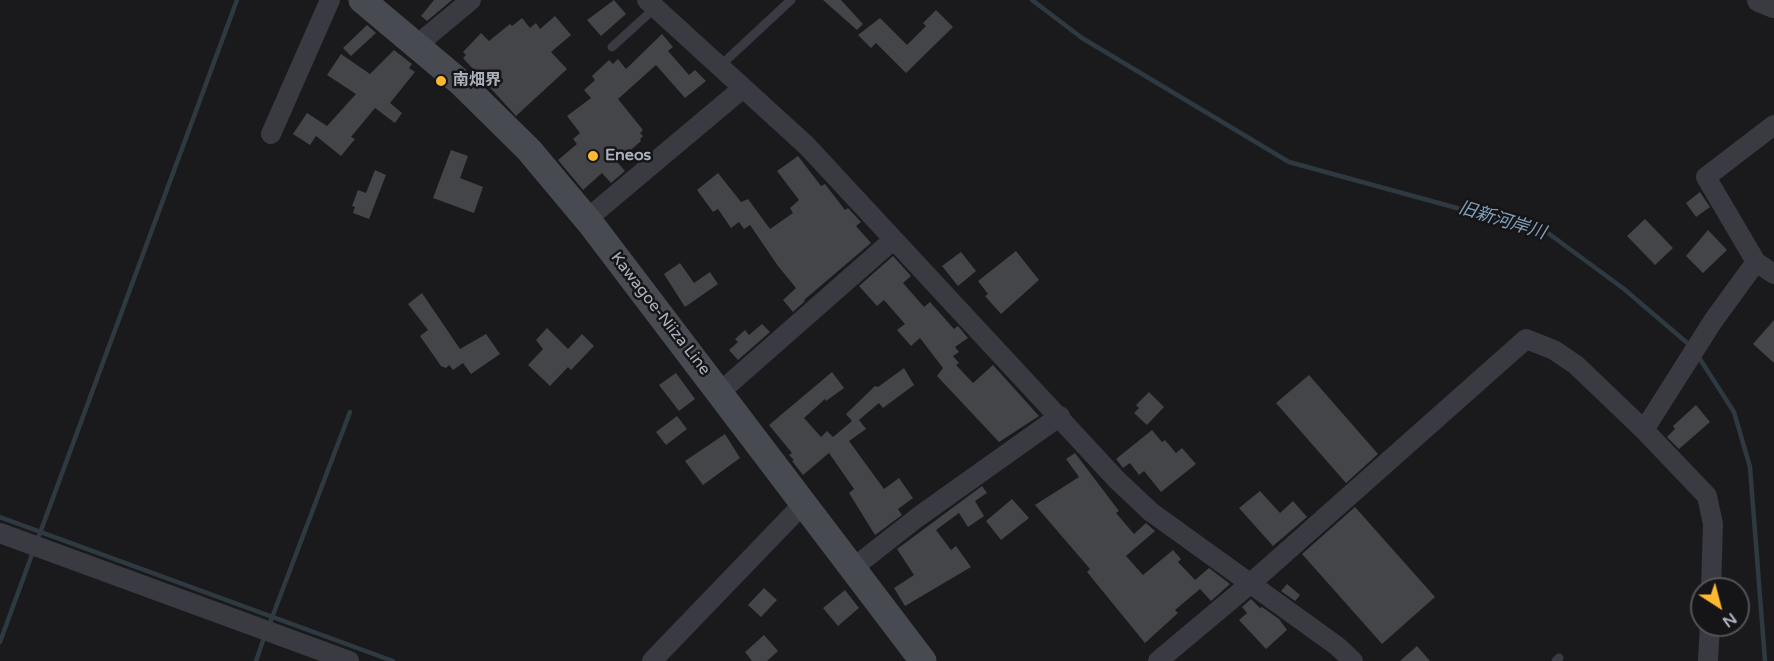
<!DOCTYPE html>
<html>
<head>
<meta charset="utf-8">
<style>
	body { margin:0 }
	#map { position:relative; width:1774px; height:661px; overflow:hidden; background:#1a1a1c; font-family:"Varela Round",sans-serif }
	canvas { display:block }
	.north { position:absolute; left:1690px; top:577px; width:60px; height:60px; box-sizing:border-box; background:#151517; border:2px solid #515359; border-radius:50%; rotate:144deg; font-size:16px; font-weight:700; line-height:24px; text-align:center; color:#abb1bd }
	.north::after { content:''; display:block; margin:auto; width:21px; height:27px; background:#ffb82f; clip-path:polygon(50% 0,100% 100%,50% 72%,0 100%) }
</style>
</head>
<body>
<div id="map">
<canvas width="1774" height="661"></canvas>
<div class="north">N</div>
</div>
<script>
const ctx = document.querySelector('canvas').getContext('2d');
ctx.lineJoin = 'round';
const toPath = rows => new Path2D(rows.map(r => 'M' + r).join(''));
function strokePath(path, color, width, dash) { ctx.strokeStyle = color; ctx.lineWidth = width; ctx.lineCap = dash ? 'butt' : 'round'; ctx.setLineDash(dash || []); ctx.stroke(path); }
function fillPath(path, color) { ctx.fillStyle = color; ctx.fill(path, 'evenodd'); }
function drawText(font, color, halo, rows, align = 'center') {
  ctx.font = font + ' "Varela Round","Noto Sans JP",sans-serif'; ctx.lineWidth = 5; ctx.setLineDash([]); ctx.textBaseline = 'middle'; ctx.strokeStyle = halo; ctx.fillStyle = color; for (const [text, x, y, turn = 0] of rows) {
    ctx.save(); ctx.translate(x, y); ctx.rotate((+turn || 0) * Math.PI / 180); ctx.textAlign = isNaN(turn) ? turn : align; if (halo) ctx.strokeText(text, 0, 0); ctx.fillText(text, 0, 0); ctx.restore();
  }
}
const stream = toPath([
	[1032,0,1082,38,1289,162,1548,233,1624,289,1692,347],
	[1698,356,1734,412,1750,467,1765,661],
	[0,517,393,661],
	[37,541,237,0],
	[268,628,350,412],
	[0,642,34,549],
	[256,661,265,635]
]);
const building = toPath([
	[434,0,452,0,427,21,421,16],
	[614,0,626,14,601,36,587,20],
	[823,0,841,0,863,24,857,30],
	[936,10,953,27,906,73,876,43,871,48,858,35,880,18,907,45,926,26,923,23],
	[555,16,571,35,551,52,567,69,516,116,463,58,466,55,463,52,481,33,489,41,510,24,512,26,522,18,530,28,536,23,540,29],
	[367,25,376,33,351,56,343,48],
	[662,34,673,47,668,51,689,75,695,70,706,81,685,98,656,65,618,99,643,130,640,133,643,136,640,139,641,141,617,162,625,171,611,183,602,173,583,190,558,160,577,144,573,139,580,133,567,116,591,98,584,90,595,80,592,76,609,60,613,64,618,59,626,69],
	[394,50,412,64,409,68,415,72,390,103,402,113,395,123,375,108,351,137,355,139,341,156,316,136,310,145,293,134,307,113,327,126,356,94,327,75,341,54,370,74],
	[451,150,468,156,460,178,483,187,474,213,433,198],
	[798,156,821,186,825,184,845,210,848,208,861,222,856,226,871,243,804,300,805,301,793,312,783,300,796,288,778,266,750,225,744,229,739,222,731,228,718,209,713,212,697,190,718,173,741,202,748,199,770,229,793,213,790,208,799,200,777,171],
	[375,170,386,175,369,219,353,213,355,207,352,206,358,190,366,193],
	[1700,192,1710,207,1696,217,1686,203],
	[1645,219,1673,248,1655,265,1627,236],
	[1708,230,1727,250,1703,273,1686,256],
	[1016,251,1039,280,1001,314,985,296,988,294,978,281],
	[961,252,976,271,958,286,942,266],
	[893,256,911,276,903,283,924,307,930,302,954,329,958,326,968,338,955,347,959,352,953,356,959,363,956,365,973,383,993,365,1039,416,999,442,937,376,943,368,920,338,911,346,897,330,905,324,884,300,877,306,859,286],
	[680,263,694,283,710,272,718,284,685,307,664,274],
	[422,293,460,349,486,334,500,354,471,374,463,363,453,370,449,365,446,368,441,366,420,336,428,330,408,304],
	[1774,320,1774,363,1753,344],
	[762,324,770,332,738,360,729,350,738,342,735,339,745,330,749,335],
	[547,328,568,349,582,334,594,346,571,370,568,367,550,386,528,365,543,349,536,340],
	[904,368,914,385,883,408,879,403,859,420,866,429,849,441,884,489,899,478,913,498,898,509,902,515,875,535,849,493,854,489,829,453,803,475,792,461,794,460,789,455,792,453,769,425,832,372,844,388,826,401,825,399,804,418,821,437,827,431,833,437,852,421,846,414,875,386,878,387],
	[676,373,695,399,679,411,659,385],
	[1309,375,1378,454,1346,483,1276,403],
	[1149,392,1164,407,1147,425,1134,413,1139,408,1136,405],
	[1696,405,1710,422,1679,449,1667,437,1675,429,1673,426],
	[677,416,687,429,666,445,656,432],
	[1152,430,1162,442,1165,440,1176,453,1182,448,1196,464,1161,492,1144,471,1139,475,1130,463,1123,468,1116,459],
	[725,434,740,458,703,485,685,461],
	[1075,453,1119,511,1116,513,1134,534,1146,523,1155,531,1126,556,1143,575,1173,550,1181,559,1178,562,1195,580,1209,568,1230,584,1211,601,1200,589,1175,610,1178,613,1145,643,1087,572,1090,569,1035,505,1079,477,1066,459],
	[982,486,987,493,975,501,984,516,968,527,959,513,936,530,951,550,956,546,971,567,905,606,894,588,914,575,897,549],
	[1260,491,1280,513,1293,501,1307,517,1273,546,1239,508],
	[1012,499,1029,518,1001,540,986,521],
	[1355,507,1435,597,1382,644,1302,554],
	[1287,584,1300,595,1295,601,1281,591],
	[764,588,777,600,761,617,748,605],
	[845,590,859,608,838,626,823,608],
	[1251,599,1260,608,1262,607,1279,619,1287,630,1266,649,1239,620,1247,613,1242,607],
	[764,635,778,651,767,661,752,661,745,652],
	[1417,646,1430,661,1400,661]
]);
const service = toPath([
	[612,47,656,7],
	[720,66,791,0],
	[1556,661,1559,658]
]);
const minor = toPath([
	[647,0,807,146,1117,480,1151,512,1337,646,1353,661],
	[417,45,471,0],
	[1774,125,1706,177,1756,262,1774,274],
	[271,134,330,0],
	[587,219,743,88],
	[720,392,893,240],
	[1644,430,1713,321,1756,262],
	[0,533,349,661],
	[853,568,918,517,1060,416],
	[652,661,804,503],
	[1158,661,1251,583,1526,339,1554,350,1576,365,1644,430,1707,496,1713,524,1711,589],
	[1708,661,1710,625]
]);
const tertiary = toPath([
	[1759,0,1774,6]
]);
const secondary = toPath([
	[362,0,461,83,529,150,591,224,923,661]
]);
const markers = [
	[441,81,6,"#ffb82f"],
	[593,156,6,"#ffb82f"]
];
const poiNames = [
	["南畑界",453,81],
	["Eneos",605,156]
];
const streetNames = [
	["Kawagoe-Niiza Line",660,314,52]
];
const waterNames = [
	["旧新河岸川",1502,221,17]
];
strokePath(stream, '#2e3942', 4.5);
fillPath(building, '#444549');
strokePath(service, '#3a3b42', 9);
strokePath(minor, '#3a3b42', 20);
strokePath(tertiary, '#3a3b42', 24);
strokePath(secondary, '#484a52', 27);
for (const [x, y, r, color] of markers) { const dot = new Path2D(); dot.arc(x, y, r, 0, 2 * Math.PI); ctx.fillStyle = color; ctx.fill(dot); strokePath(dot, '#151517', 2); }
drawText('bold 16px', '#abb1bd', '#151517', poiNames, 'left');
drawText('16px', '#abb1bd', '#151517', streetNames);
drawText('italic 18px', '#7f9fbb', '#151517', waterNames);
</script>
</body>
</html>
